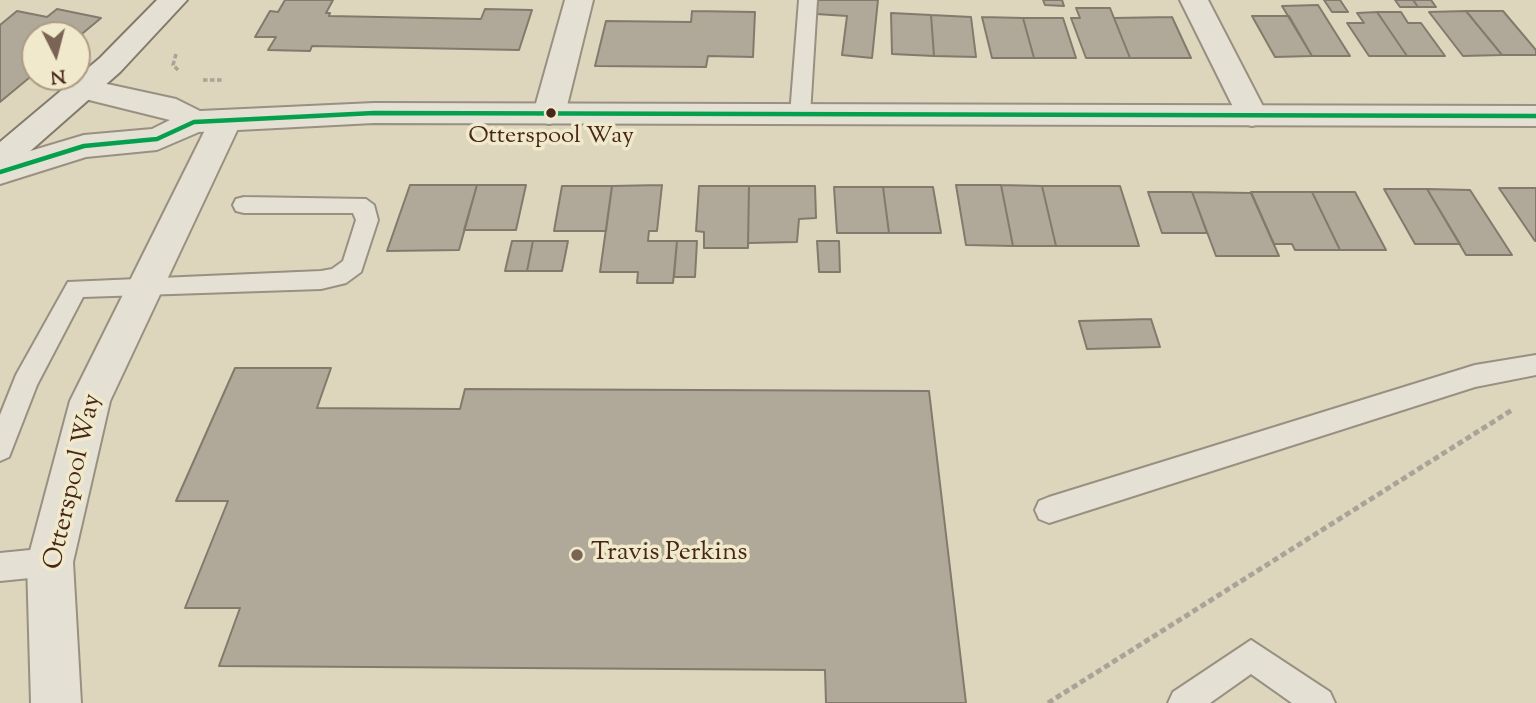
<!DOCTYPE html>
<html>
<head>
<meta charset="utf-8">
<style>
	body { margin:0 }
	#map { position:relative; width:1536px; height:703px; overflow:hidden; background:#ddd6bd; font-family:"Sorts Mill Goudy",serif }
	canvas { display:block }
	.north { position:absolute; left:21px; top:21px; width:70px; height:70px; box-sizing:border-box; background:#f1e9cc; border:2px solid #ad9b85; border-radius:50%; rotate:174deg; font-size:19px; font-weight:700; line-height:28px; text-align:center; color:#48271b }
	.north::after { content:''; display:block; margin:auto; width:24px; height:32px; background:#7c6454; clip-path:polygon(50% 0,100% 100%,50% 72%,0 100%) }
</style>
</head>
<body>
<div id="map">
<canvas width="1536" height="703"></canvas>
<div class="north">N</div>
</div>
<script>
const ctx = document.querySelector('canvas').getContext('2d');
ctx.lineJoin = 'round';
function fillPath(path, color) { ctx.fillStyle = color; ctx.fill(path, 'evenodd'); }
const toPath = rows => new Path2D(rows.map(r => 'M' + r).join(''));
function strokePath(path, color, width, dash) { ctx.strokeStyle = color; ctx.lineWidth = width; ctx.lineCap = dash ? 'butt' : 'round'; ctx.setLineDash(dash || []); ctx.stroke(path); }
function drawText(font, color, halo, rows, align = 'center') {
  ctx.font = font + ' "Sorts Mill Goudy",serif'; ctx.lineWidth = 7; ctx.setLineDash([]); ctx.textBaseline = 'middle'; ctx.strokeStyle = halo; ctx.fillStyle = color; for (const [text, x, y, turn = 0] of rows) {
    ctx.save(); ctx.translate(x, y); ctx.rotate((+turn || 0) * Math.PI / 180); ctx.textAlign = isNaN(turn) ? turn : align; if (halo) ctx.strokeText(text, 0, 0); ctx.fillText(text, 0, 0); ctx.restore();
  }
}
const building = toPath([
	[285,0,333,0,326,13,330,13,329,16,481,19,485,9,532,10,519,50,312,46,310,51,268,50,276,37,255,37,270,11,278,12,285,0],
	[818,0,878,0,872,58,842,55,847,16,816,14,818,0],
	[1043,0,1062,0,1064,6,1045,5,1043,0],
	[1324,0,1340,0,1348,12,1332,12,1324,0],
	[1395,0,1413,0,1418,7,1400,7,1395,0],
	[1413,0,1431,0,1436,7,1418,7,1413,0],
	[1318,5,1350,56,1312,56,1282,6,1318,5],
	[1076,8,1110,8,1130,58,1086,58,1071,18,1080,18,1076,8],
	[57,9,101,18,77,38,77,35,35,35,35,73,0,102,0,25,17,11,47,17,57,9],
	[692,11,755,12,753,57,708,56,706,67,595,66,606,21,691,22,692,11],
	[1466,11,1502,55,1463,56,1429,12,1466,11],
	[1466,11,1503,11,1536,50,1536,55,1502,55,1466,11],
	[1377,12,1401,12,1408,23,1421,23,1445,56,1407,56,1377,12],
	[1377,12,1407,56,1369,56,1347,23,1364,23,1357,13,1377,12],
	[891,13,931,15,934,56,892,54,891,13],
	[931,15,971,17,976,57,934,56,931,15],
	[1252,16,1289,16,1312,56,1275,57,1252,16],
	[982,17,1023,18,1034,58,992,58,982,17],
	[1172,17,1191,58,1130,58,1114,18,1172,17],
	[1023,18,1063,18,1076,58,1034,58,1023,18],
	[410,185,477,185,459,250,387,251,410,185],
	[477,185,526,185,516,230,464,230,477,185],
	[662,185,657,231,649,231,648,241,677,241,673,283,637,283,638,272,600,272,612,186,662,185],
	[956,185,1001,185,1013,246,966,245,956,185],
	[1001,185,1042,186,1056,246,1013,246,1001,185],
	[562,186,612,186,606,231,554,231,562,186],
	[699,186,749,186,748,248,704,248,704,232,696,231,699,186],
	[749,186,815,186,816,218,799,219,797,242,748,243,749,186],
	[1042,186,1120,186,1139,246,1056,246,1042,186],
	[834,187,883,187,889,233,837,233,834,187],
	[883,187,933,187,941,233,889,233,883,187],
	[1499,188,1536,188,1536,241,1535,241,1499,188],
	[1384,189,1427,189,1460,244,1415,244,1384,189],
	[1427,189,1470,190,1512,255,1466,255,1427,189],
	[1148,192,1192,192,1207,233,1162,233,1148,192],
	[1192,192,1251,193,1279,256,1216,256,1192,192],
	[1251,192,1312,192,1340,250,1295,250,1292,244,1274,244,1251,192],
	[1312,192,1355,192,1386,250,1340,250,1312,192],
	[512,241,533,241,527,271,505,271,512,241],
	[533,241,568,241,562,271,527,271,533,241],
	[677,241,697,241,695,277,674,277,677,241],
	[817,241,839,241,840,272,819,272,817,241],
	[1151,319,1160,347,1087,349,1079,321,1151,319],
	[235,368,331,368,317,408,460,409,465,389,929,391,966,703,826,703,825,670,219,666,240,608,185,608,228,501,176,501,235,368]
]);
const pathFar1 = toPath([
	[176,54,173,65,179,71],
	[203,80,222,80]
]);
const path = toPath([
	[1048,703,1512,410]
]);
const service = toPath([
	[799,0,817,0,810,115,800,122,790,115,799,0],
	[244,197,366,199,374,205,378,220,361,272,346,283,321,289,83,297,37,385,9,457,0,461,0,415,16,375,68,282,321,271,332,269,343,261,356,220,353,213,244,213,236,211,233,205,236,199,244,197],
	[1536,355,1536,375,1475,387,1049,523,1039,519,1035,510,1039,501,1049,497,1475,365,1536,355],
	[50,548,60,552,64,562,60,572,50,576,0,581,0,553,50,548],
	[1251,640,1330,692,1335,703,1292,703,1251,674,1210,703,1168,703,1173,692,1251,640]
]);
const minor = toPath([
	[565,0,593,0,565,114,560,121,549,124,538,121,533,114,565,0],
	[1180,0,1208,0,1268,116,1263,123,1252,126,1241,123,1180,0],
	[225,111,236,115,241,122,110,401,73,562,81,703,31,703,27,562,70,401,209,122,214,115,225,111]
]);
const tertiary = toPath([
	[84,79,176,99,200,111,374,103,1536,106,1536,126,374,123,199,132,157,150,86,157,0,184,0,160,84,135,152,129,170,120,73,96,69,89,73,82,84,79]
]);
const secondary = toPath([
	[157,0,187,0,120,72,11,168,0,171,0,142,100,58,157,0]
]);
const bus1 = toPath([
	[0,172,84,146,157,139,194,122,374,113,1536,116]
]);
const markers = [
	[551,113,6,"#48271b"],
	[577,555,7,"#7c6454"]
];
const busNames = [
	["Otterspool Way",551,138]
];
const streetNames = [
	["Otterspool Way",75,482,-77]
];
const poiNames = [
	["Travis Perkins",591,555]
];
fillPath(building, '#b0a898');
strokePath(building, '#837a6c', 2);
strokePath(service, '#989081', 4);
strokePath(minor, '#989081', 4);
strokePath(tertiary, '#989081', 4);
strokePath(secondary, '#837a6c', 4);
strokePath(pathFar1, '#a9a398', 3.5, [4.5, 2.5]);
strokePath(path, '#a9a398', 5, [6, 3.5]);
fillPath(service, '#e4e0d4');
fillPath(minor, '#e4e0d4');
fillPath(tertiary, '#e4e0d4');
fillPath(secondary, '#e4e0d4');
strokePath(bus1, '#04a04e', 4.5);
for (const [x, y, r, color] of markers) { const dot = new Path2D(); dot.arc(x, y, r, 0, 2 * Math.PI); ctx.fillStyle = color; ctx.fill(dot); strokePath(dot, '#f1e9cc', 2.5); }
drawText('24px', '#48271b', '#f1e9cc', busNames);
drawText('26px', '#48271b', '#f1e9cc', streetNames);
drawText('26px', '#48271b', '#f1e9cc', poiNames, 'left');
</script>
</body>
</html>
